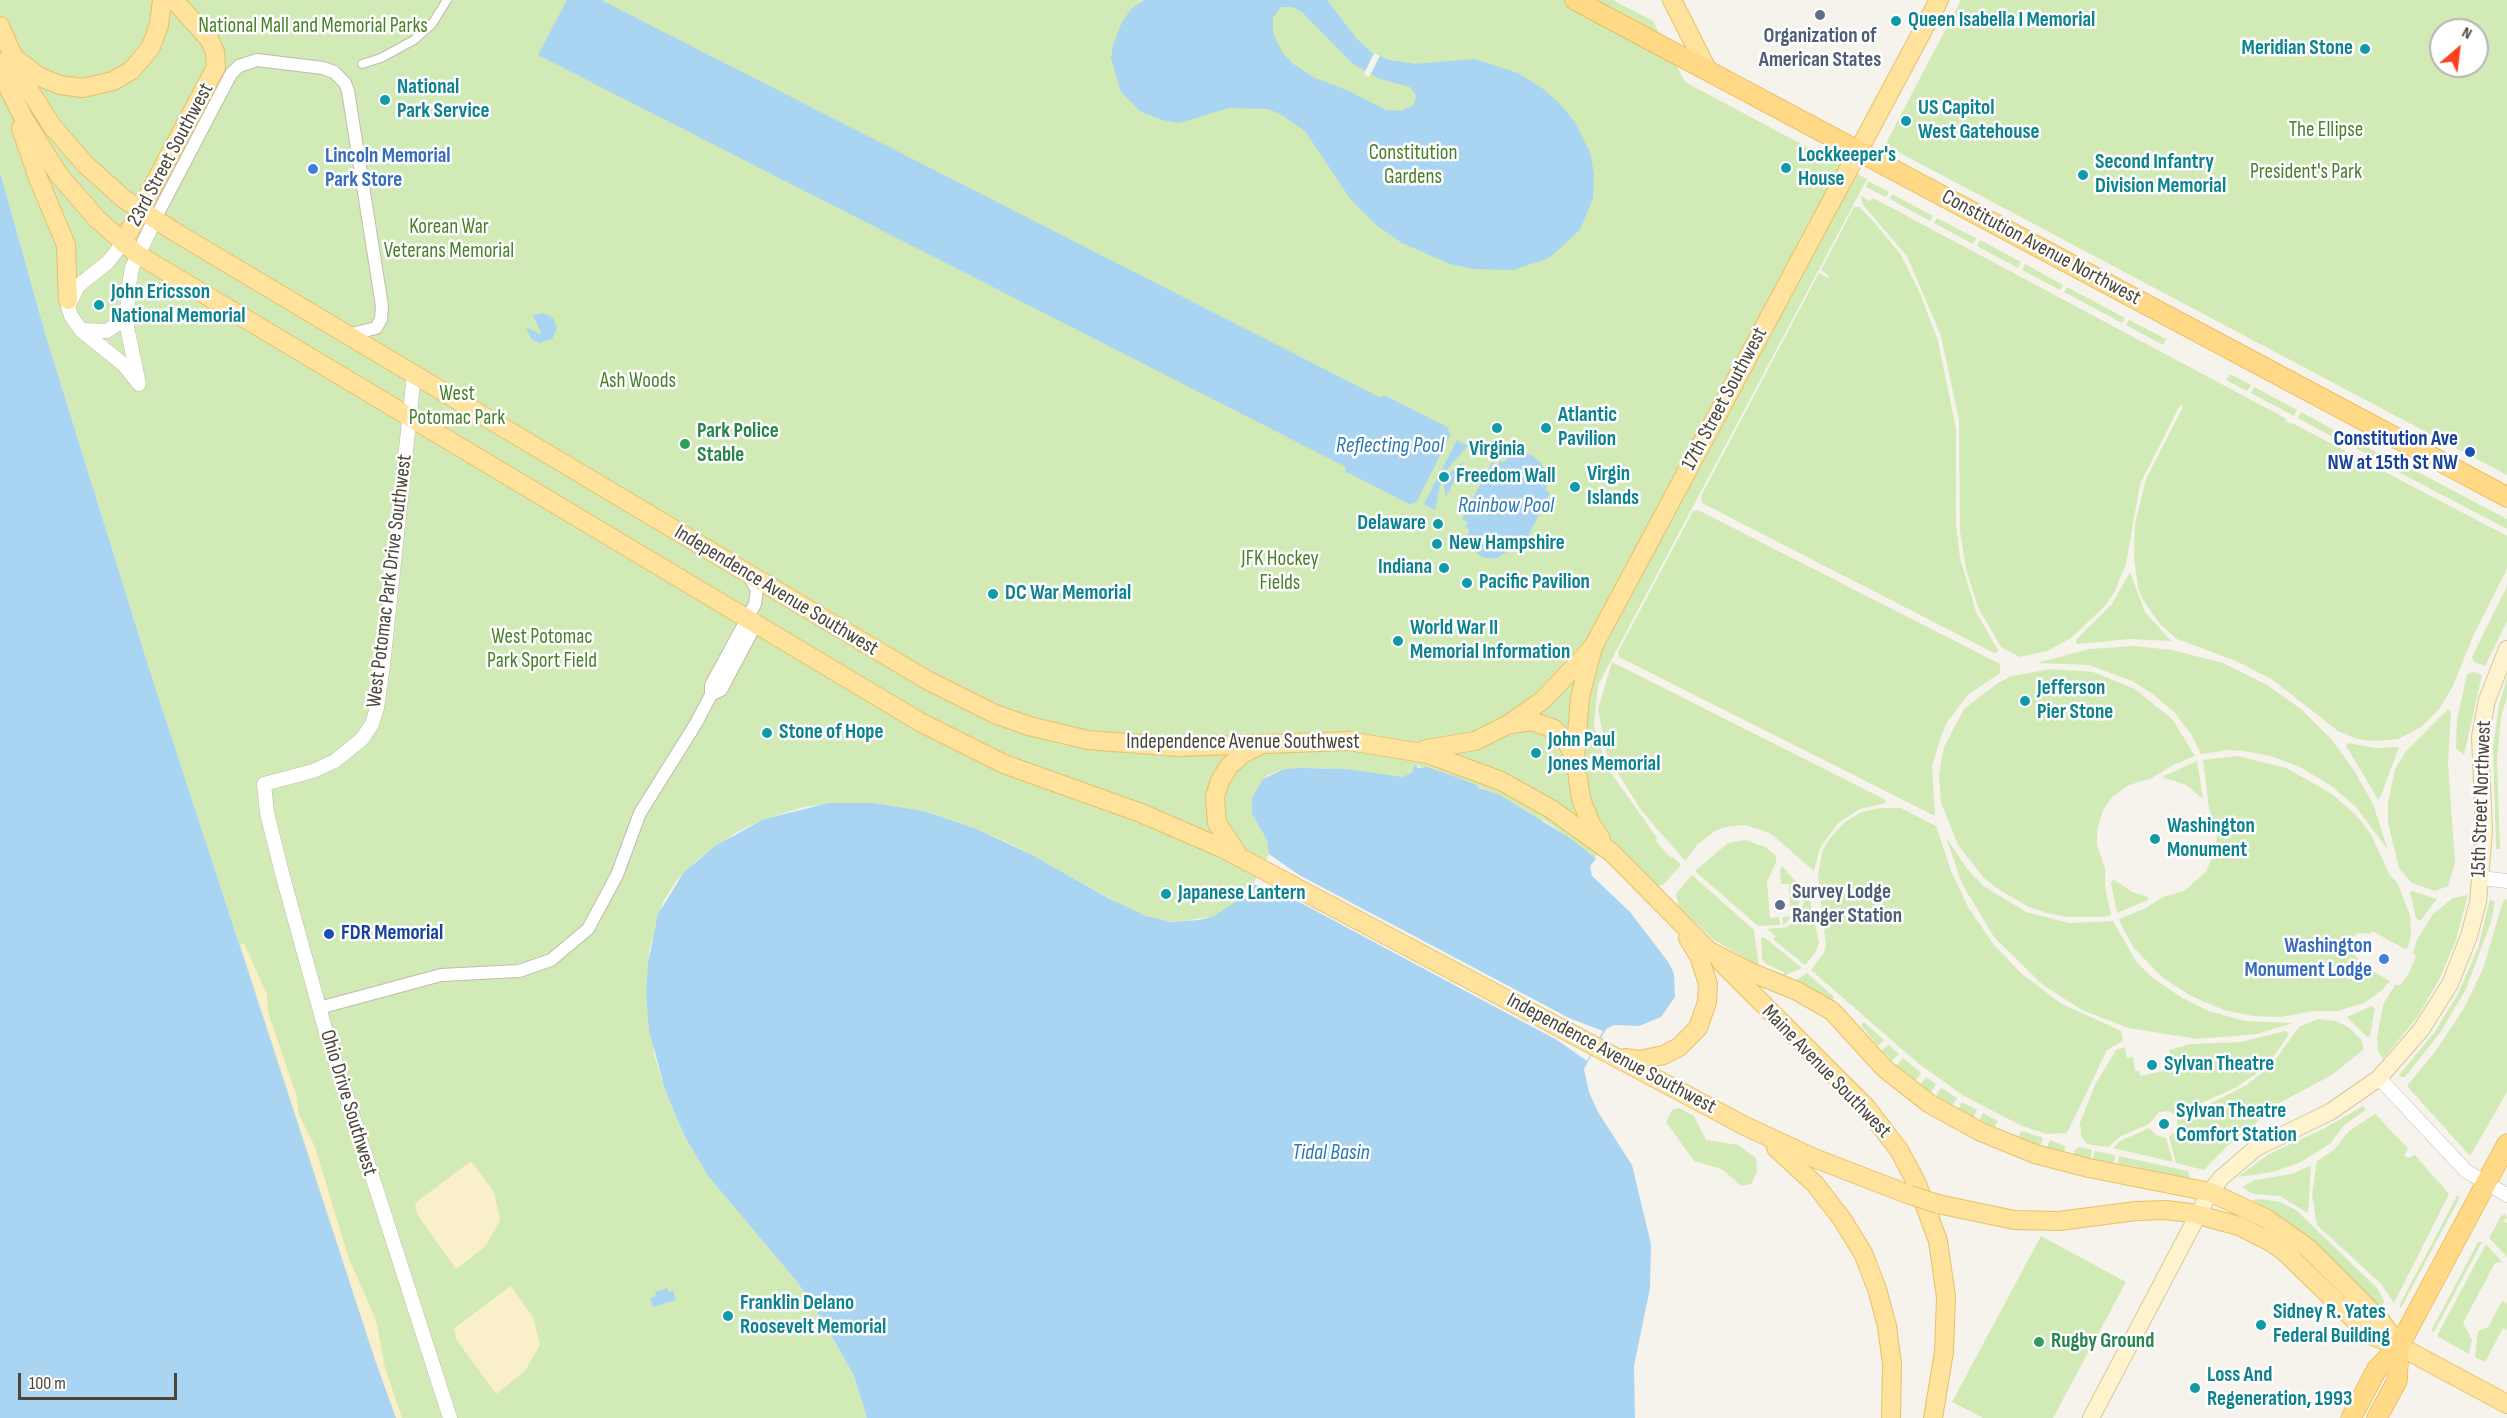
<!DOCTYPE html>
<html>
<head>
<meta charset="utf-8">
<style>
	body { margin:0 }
	#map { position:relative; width:2507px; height:1418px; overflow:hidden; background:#f6f3ec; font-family:"Sofia Sans Condensed",sans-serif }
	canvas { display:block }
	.north { position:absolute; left:2429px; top:18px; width:60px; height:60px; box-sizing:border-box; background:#fff; border:2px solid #b7b4b0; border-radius:50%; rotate:28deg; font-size:16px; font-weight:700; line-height:24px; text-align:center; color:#4b4439 }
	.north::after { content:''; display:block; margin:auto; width:21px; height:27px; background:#fc3f1d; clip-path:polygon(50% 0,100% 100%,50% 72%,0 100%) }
	.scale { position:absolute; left:18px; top:1373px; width:159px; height:27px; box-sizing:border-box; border:3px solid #4b4439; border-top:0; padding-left:8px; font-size:18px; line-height:21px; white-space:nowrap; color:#4b4439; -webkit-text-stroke:4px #fff; paint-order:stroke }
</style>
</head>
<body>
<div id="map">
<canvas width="2507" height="1418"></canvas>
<div class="north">N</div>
<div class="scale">100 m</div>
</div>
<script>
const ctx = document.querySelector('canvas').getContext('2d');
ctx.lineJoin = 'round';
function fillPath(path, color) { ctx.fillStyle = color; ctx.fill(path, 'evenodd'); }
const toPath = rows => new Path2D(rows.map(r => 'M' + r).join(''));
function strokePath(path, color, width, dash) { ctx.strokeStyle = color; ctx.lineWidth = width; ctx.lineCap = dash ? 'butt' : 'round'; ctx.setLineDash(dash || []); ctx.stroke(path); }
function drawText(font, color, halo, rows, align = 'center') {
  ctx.font = font + ' "Sofia Sans Condensed",sans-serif'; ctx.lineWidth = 5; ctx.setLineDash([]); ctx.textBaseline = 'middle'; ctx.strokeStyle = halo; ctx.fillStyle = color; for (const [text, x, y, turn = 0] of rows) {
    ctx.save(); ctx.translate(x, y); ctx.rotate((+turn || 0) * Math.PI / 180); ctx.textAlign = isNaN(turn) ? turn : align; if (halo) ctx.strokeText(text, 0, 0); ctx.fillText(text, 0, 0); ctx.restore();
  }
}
const green = toPath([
	[0,0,1613,0,1653,21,1685,82,1867,179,1598,685,1594,725,1606,766,1657,838,1655,840,1671,858,1673,857,1681,865,1664,884,1658,886,1604,832,1606,837,1595,858,1544,820,1540,821,1467,781,1415,765,1412,772,1403,777,1324,768,1284,769,1268,775,1263,779,1252,814,1267,840,1269,854,1251,888,1231,906,1214,916,1178,922,1158,920,1131,910,1013,845,977,829,924,811,874,803,836,803,804,807,764,819,737,832,698,859,676,881,663,902,649,951,654,1054,665,1090,685,1137,708,1176,798,1283,825,1324,854,1376,867,1418,396,1418,375,1360,148,665,45,333,0,172],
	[1961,0,2507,0,2507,475,1885,145],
	[2441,30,2477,30,2477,66,2441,66],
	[1868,181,1889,192,1886,197,1866,187],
	[1892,194,1933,216,1930,221,1890,199],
	[1861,196,1870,201,1873,198,2285,418,2288,423,2294,424,2507,536,2507,569,2474,634,2453,686,2440,708,2421,727,2398,739,2373,741,2358,739,2338,731,2273,680,2236,661,2177,639,2160,624,2143,600,2138,587,2134,557,2135,524,2146,479,2183,407,2180,405,2140,484,2126,564,2115,591,2105,606,2071,638,2047,651,2020,657,2001,647,1978,607,1966,569,1960,531,1959,420,1941,336,1907,256,1863,205],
	[1854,207,1859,207,1874,222,1901,255,1920,293,1938,341,1956,429,1956,523,1960,558,1976,612,1998,650,1996,654,1702,503,1701,496,1819,273,1828,278,1829,276,1821,270],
	[1937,218,1976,238,1973,244,1934,223],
	[1980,240,2021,262,2018,268,1977,246],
	[2025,264,2063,285,2060,290,2022,270],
	[2067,287,2125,318,2122,323,2064,292],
	[2129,320,2166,339,2163,345,2126,325],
	[2230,374,2251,385,2247,391,2226,380],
	[2254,387,2297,410,2294,416,2251,393],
	[2301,412,2345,436,2342,442,2298,418],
	[2348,437,2391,460,2388,465,2346,443],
	[2394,462,2411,470,2412,469,2507,519,2507,529,2391,468],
	[1698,510,2000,664,2000,673,1969,694,1947,722,1941,736,1932,766,1935,816,1619,657,1618,652,1693,511],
	[2130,572,2145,612,2171,641,2130,639,2077,644,2076,640,2112,604],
	[2507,586,2507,621,2485,666,2474,662,2472,657],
	[2135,646,2172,650,2223,663,2267,685,2301,709,2332,740,2355,772,2373,804,2388,850,2356,807,2330,785,2300,767,2270,756,2244,751,2228,750,2201,754,2191,734,2174,712,2153,694,2132,681,2089,665,2037,663,2089,649],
	[1612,662,1886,800,1886,803,1860,809,1838,823,1820,848,1814,871,1770,833,1745,825,1725,827,1715,831,1698,844,1685,861,1641,810,1607,756,1598,709],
	[2051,669,2093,672,2135,689,2173,720,2195,756,2173,765,2152,778,2129,785,2112,797,2103,810,2097,830,2097,845,2105,868,2105,887,2111,915,2103,917,2067,917,2047,913,2029,907,1998,889,1983,877,1958,845,1941,803,1939,775,1944,747,1964,709,1998,683,2012,676],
	[2474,672,2482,675,2464,755,2456,748,2457,719,2467,674],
	[2507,678,2507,697,2501,717,2497,759,2500,849,2496,849,2493,747,2499,705],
	[2448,709,2451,712,2448,764,2455,863,2448,886,2435,891,2412,883,2399,868,2388,823,2388,803,2395,769,2406,751],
	[2348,743,2376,748,2399,747,2380,798,2378,799,2346,746],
	[2238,756,2286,768,2332,794,2356,815,2371,834,2389,874,2398,884,2410,915,2411,934,2408,947,2405,949,2372,931,2370,934,2358,933,2350,940,2350,950,2358,959,2356,962,2390,981,2382,990,2364,1003,2338,1011,2315,1011,2280,1017,2253,1016,2224,1010,2191,996,2163,978,2134,948,2124,930,2119,919,2146,908,2163,897,2184,891,2206,872,2215,850,2217,836,2209,808,2203,760],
	[2197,761,2203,799,2186,785,2162,777],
	[1880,808,1901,808,1936,826,1951,871,1968,907,1994,945,2022,974,2060,1003,2121,1031,2123,1041,2107,1050,2067,1133,2047,1134,2022,1126,1964,1096,1919,1064,1811,970,1824,953,1826,945,1818,877,1822,851,1830,838,1845,822,1862,812],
	[1946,837,1967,869,1985,887,2026,912,2069,923,2113,921,2137,963,2152,977,2182,998,2209,1011,2244,1021,2293,1023,2257,1034,2197,1039,2129,1028,2082,1010,2043,985,1994,937,1962,884],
	[1746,840,1765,847,1776,856,1776,862,1767,882,1770,918,1779,917,1780,925,1758,926,1695,871,1728,843],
	[1782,866,1798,884,1801,895,1797,912,1783,925,1782,917,1791,916,1789,884,1781,884,1780,870],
	[1692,875,1754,930,1759,966,1714,940,1679,907,1676,894],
	[2113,879,2132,892,2148,897,2148,900,2117,913,2111,883],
	[1808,891,1819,943,1815,953,1805,965,1773,939,1776,936,1767,929,1787,927,1791,924,1800,913],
	[2412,891,2437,899,2420,921,2416,918,2410,892],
	[2468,895,2456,940,2440,978,2418,1016,2383,1059,2378,1051,2377,1038,2383,1005,2395,985,2400,985,2409,973,2416,956,2413,953,2417,940,2433,914,2453,898],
	[2490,899,2495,902,2491,922,2466,989,2440,1033,2405,1077,2401,1077,2399,1075,2434,1033,2458,994,2478,948],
	[2507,899,2507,1092,2470,1156,2407,1086,2435,1052,2464,1008,2483,969,2503,901],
	[1764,937,1802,968,1783,976,1784,972,1766,964,1762,959,1761,938],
	[1807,973,1834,997,1831,1002,1795,981],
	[2372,1006,2375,1009,2370,1036,2367,1037,2347,1017],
	[2318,1019,2336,1021,2348,1027,2361,1039,2364,1049,2332,1075,2266,1110,2253,1127,2226,1147,2204,1170,2176,1163,2169,1137,2177,1129,2177,1120,2247,1085,2273,1063,2299,1027],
	[1864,1022,1884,1040,1878,1046,1861,1025],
	[2285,1031,2289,1034,2276,1053,2260,1071,2235,1088,2175,1115,2168,1111,2159,1112,2149,1124,2121,1136,2108,1147,2087,1144,2081,1136,2080,1123,2095,1085,2116,1050,2125,1047,2127,1058,2133,1057,2135,1071,2139,1071,2140,1076,2168,1070,2165,1056,2170,1055,2169,1050,2191,1044,2241,1042],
	[1889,1045,1899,1054,1892,1061,1882,1050],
	[1903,1058,1921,1073,1915,1082,1896,1066],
	[1926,1077,1936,1084,1931,1093,1920,1085],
	[1941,1088,1957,1098,1952,1106,1936,1096],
	[1962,1102,1977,1110,1973,1118,1958,1109],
	[2363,1106,2366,1110,2344,1125,2331,1143,2301,1162,2273,1172,2238,1177,2269,1154,2325,1128],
	[1679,1108,1694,1116,1706,1140,1738,1145,1756,1158,1757,1172,1751,1184,1741,1186,1722,1169,1694,1161,1666,1122,1672,1110],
	[1983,1113,1998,1121,1994,1128,1979,1121],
	[2375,1114,2408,1148,2404,1155,2408,1158,2415,1155,2449,1194,2394,1303,2381,1284,2317,1225,2312,1195,2317,1161,2334,1150,2349,1131],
	[2149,1128,2156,1135,2166,1138,2173,1162,2113,1148,2120,1141],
	[2021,1131,2043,1138,2040,1146,2018,1138],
	[2050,1140,2065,1146,2064,1153,2047,1148],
	[2079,1147,2092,1150,2091,1158,2075,1157,2074,1151],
	[2095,1151,2115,1155,2114,1163,2093,1159],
	[2119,1156,2188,1171,2190,1180,2118,1163],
	[2311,1165,2308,1213,2280,1196,2253,1194,2242,1187,2255,1180,2292,1174],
	[2457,1196,2460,1197,2401,1308,2399,1306],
	[2261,1199,2280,1202,2296,1210,2378,1289,2384,1301,2382,1309,2310,1238,2252,1200],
	[2505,1214,2507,1218,2502,1221,2507,1223,2507,1257,2489,1238,2501,1216],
	[2041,1236,2126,1282,2053,1418,1983,1418,1952,1402],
	[2478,1242,2482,1242,2434,1332,2431,1331],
	[2486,1244,2502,1262,2495,1263,2463,1323,2472,1340,2469,1354,2437,1336],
	[2502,1301,2507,1304,2507,1330,2503,1328,2485,1362,2475,1357,2478,1331,2488,1327]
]);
const sand = toPath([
	[244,943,267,994,268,1012,297,1097,299,1115,315,1147,348,1256,376,1320,385,1368,402,1418,396,1418,375,1360,240,944],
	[471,1161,494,1192,500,1220,486,1246,456,1269,417,1214,415,1203],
	[511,1286,533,1317,540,1345,525,1371,496,1394,456,1339,454,1328]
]);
const water = toPath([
	[567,0,601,0,1381,398,1384,395,1449,428,1448,432,1451,434,1416,503,1413,502,1411,505,1345,471,1346,467,538,55],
	[1145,0,1327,0,1357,39,1371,52,1389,60,1416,64,1475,59,1518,73,1542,88,1560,104,1574,121,1590,152,1594,174,1593,198,1580,230,1549,258,1513,270,1474,269,1450,264,1402,243,1375,224,1351,200,1305,131,1280,114,1268,109,1229,108,1179,123,1162,120,1140,111,1121,92,1111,58,1113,45,1122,22,1132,8],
	[1281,7,1292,7,1302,12,1353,64,1380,79,1410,87,1416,95,1414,105,1401,111,1386,110,1349,91,1315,78,1293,64,1282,52,1273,33,1273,18],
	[0,172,45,333,148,665,375,1360,396,1418,0,1418],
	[543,313,553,318,557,328,552,339,540,343,531,339,526,327,542,335,533,315],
	[1457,440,1468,446,1442,475,1435,510,1424,504],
	[1522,453,1531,455,1541,463,1545,471,1544,483,1547,485,1545,490,1550,493,1521,550,1516,547,1513,551,1510,550,1495,559,1482,557,1472,549,1468,539,1469,529,1466,527,1468,522,1462,519,1492,462,1497,465,1500,461,1504,462,1512,455],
	[1463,462,1464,462,1446,497,1444,486,1446,476],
	[1415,764,1418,768,1427,767,1467,781,1477,785,1478,788,1498,794,1570,838,1596,859,1590,866,1592,876,1630,912,1669,963,1674,974,1675,997,1661,1017,1639,1026,1614,1025,1606,1029,1584,1069,1589,1092,1598,1112,1632,1165,1651,1244,1650,1288,1634,1366,1635,1418,867,1418,854,1376,825,1324,798,1283,708,1176,685,1137,665,1090,649,1030,646,993,648,963,658,914,684,872,715,846,764,819,829,803,874,803,924,811,977,829,1032,855,1110,899,1146,916,1170,922,1199,920,1214,916,1241,898,1251,888,1269,854,1267,840,1252,814,1252,798,1263,779,1284,769,1302,768,1346,769,1403,777,1412,772],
	[667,1288,669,1292,673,1290,676,1300,653,1307,650,1298,656,1296,655,1292]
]);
const pier = toPath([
	[1374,53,1380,56,1369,77,1364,74],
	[1269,854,1299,875,1569,1018,1603,1031,1587,1061,1557,1040,1288,896,1253,884]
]);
const pedestrianTunnel = toPath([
	[1541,425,1551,430],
	[1462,582,1472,587]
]);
const pedestrian = toPath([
	[362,64,381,58,414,40,432,24,447,0]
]);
const minor = toPath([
	[155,219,231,74,239,66,257,60,323,68,334,72,345,83,348,91,382,306,381,319,376,328,348,335],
	[711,695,721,690,756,624],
	[319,1008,441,975,519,971,551,960,588,929,617,875,640,813,695,725,711,695,711,685,755,604,757,590,749,576]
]);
const tertiary = toPath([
	[123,243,108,262,78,286,68,306,71,316,81,330,124,365,139,384],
	[82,330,107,331,126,318],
	[414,375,383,665,377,708,372,724,362,739,335,761,313,771,264,784,267,813,283,877,327,1036,450,1418],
	[138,379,127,327,128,291,132,268,155,219],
	[2481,878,2507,881],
	[2379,1078,2466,1171,2507,1195]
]);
const secondary = toPath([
	[2091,1418,2210,1192,2221,1178,2256,1148,2330,1112,2379,1078,2421,1030,2450,984,2469,936,2478,902,2484,831,2480,737,2487,700,2507,649]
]);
const primary = toPath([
	[1672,0,1708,71],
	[0,26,25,83,52,126,85,164,124,199,175,232,927,680,995,714,1029,726,1088,740,1178,747,1349,741,1428,754,1501,781,1551,809,1611,852,1709,951,1748,971,1797,991,1832,1011,1884,1068,1930,1104,1981,1132,2035,1154,2089,1168,2210,1192,2267,1219,2308,1248,2380,1320,2399,1346],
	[17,60,40,77,60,85,83,88,113,81,132,70,151,47,159,25,162,0],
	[0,62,9,89,24,119,59,175,97,219,137,254,920,722,1004,764,1141,813,1222,848,1745,1126,1814,1158,1910,1195],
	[21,128,38,178,66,245,68,300],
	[123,243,216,67,215,52,209,39,174,0],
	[1512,724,1532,721,1554,729,1565,740,1575,757],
	[1426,749,1475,741,1509,724,1543,700,1593,647],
	[1601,839,1591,824,1581,799,1575,757,1580,697,1593,647,1939,0],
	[1237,853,1217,823,1215,796,1220,781,1229,766,1244,753,1260,745],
	[1721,962,1866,1107,1899,1150,1917,1184,1938,1241,1946,1297,1944,1352,1933,1418],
	[1625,1058,1639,1060,1664,1055,1679,1047,1698,1028,1707,1002,1708,984,1699,956,1688,938],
	[1776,1148,1815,1184,1842,1219,1863,1253,1877,1289,1887,1326,1892,1364,1891,1418],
	[1938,1204,2014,1220,2059,1221,2136,1211,2165,1210,2191,1213,2239,1226,2271,1242,2286,1253,2370,1335,2399,1346,2507,1404]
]);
const trunk = toPath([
	[1575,0,2507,497],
	[2351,1418,2377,1369,2399,1346,2507,1144],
	[2377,1418,2397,1381,2399,1346]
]);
const primaryBridge = toPath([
	[1910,1195,1938,1204]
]);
const markers = [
	[1820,15,6,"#5c6f8a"],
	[1896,21,6,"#0f9aa8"],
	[2365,49,6,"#0f9aa8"],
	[385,100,6,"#0f9aa8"],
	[1906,121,6,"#0f9aa8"],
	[1786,168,6,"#0f9aa8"],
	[313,169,6,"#3f7fe0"],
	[2083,175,6,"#0f9aa8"],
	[99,305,6,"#0f9aa8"],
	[1497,428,6,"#0f9aa8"],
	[1546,428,6,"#0f9aa8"],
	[685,444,6,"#2e9e5b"],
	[2470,452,6,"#1a4fb4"],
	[1444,477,6,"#0f9aa8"],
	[1575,487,6,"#0f9aa8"],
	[1438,524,6,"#0f9aa8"],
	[1437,544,6,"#0f9aa8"],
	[1444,568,6,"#0f9aa8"],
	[1467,583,6,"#0f9aa8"],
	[993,594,6,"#0f9aa8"],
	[1398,641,6,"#0f9aa8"],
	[2025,701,6,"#0f9aa8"],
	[767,733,6,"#0f9aa8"],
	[1536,753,6,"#0f9aa8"],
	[2155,839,6,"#0f9aa8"],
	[1166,894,6,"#0f9aa8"],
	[1780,905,6,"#5c6f8a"],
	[329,934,6,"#1a4fb4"],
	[2384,959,6,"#3f7fe0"],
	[2152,1065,6,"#0f9aa8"],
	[2164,1124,6,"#0f9aa8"],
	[728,1316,6,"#0f9aa8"],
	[2261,1325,6,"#0f9aa8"],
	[2039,1342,6,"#2e9e5b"],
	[2195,1388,6,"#0f9aa8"]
];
const cultureNames = [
	["Queen Isabella I Memorial",1908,21],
	["Meridian Stone",2353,49,"right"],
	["National",397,88],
	["Park Service",397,112],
	["US Capitol",1918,109],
	["West Gatehouse",1918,133],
	["Lockkeeper's",1798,156],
	["House",1798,180],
	["Second Infantry",2095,163],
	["Division Memorial",2095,187],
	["John Ericsson",111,293],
	["National Memorial",111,317],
	["Atlantic",1558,416],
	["Pavilion",1558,440],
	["Virginia",1497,450,"center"],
	["Virgin",1587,475],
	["Islands",1587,499],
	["Freedom Wall",1456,477],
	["Delaware",1426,524,"right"],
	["New Hampshire",1449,544],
	["Indiana",1432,568,"right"],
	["Pacific Pavilion",1479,583],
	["DC War Memorial",1005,594],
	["World War II",1410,629],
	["Memorial Information",1410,653],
	["Jefferson",2037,689],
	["Pier Stone",2037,713],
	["Stone of Hope",779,733],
	["John Paul",1548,741],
	["Jones Memorial",1548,765],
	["Washington",2167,827],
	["Monument",2167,851],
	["Japanese Lantern",1178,894],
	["Sylvan Theatre",2164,1065],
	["Sylvan Theatre",2176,1112],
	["Comfort Station",2176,1136],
	["Franklin Delano",740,1304],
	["Roosevelt Memorial",740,1328],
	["Sidney R. Yates",2273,1313],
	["Federal Building",2273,1337],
	["Loss And",2207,1376],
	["Regeneration, 1993",2207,1400]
];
const parkNames = [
	["National Mall and Memorial Parks",313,27],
	["The Ellipse",2326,131],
	["Constitution",1413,154],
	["Gardens",1413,178],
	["President's Park",2306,173],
	["Korean War",449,228],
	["Veterans Memorial",449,252],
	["Ash Woods",638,382],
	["West",457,395],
	["Potomac Park",457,419],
	["JFK Hockey",1280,560],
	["Fields",1280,584],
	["West Potomac",542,638],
	["Park Sport Field",542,662]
];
const serviceNames = [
	["Organization of",1820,37],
	["American States",1820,61],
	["Survey Lodge",1792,893,"left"],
	["Ranger Station",1792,917,"left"]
];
const streetNames = [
	["23rd Street Southwest",171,155,-62],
	["Constitution Avenue Northwest",2041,248,28],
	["17th Street Southwest",1725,399,-62],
	["West Potomac Park Drive Southwest",390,581,-83],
	["Independence Avenue Southwest",776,591,31],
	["Independence Avenue Southwest",1243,743],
	["15th Street Northwest",2482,799,-88],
	["Independence Avenue Southwest",1611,1054,28],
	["Maine Avenue Southwest",1826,1072,46],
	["Ohio Drive Southwest",348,1103,73]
];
const shopNames = [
	["Lincoln Memorial",325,157],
	["Park Store",325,181],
	["Washington",2372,947,"right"],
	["Monument Lodge",2372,971,"right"]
];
const leisureNames = [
	["Park Police",697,432],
	["Stable",697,456],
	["Rugby Ground",2051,1342]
];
const transitNames = [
	["Constitution Ave",2458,440],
	["NW at 15th St NW",2458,464],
	["FDR Memorial",341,934,"left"]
];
const waterNames = [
	["Reflecting Pool",1390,446],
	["Rainbow Pool",1506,506],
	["Tidal Basin",1331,1153]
];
fillPath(green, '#d2eab5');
fillPath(sand, '#f9efc9');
fillPath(water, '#a9d4f2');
fillPath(pier, '#f6f3ec');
strokePath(pedestrianTunnel, '#d4d0c8', 8, [8, 4]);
strokePath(pedestrian, '#c2bbae', 10);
strokePath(minor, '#c2bbae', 14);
strokePath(tertiary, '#c2bbae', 15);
strokePath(secondary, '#d6c79b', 18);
strokePath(primary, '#e6c16a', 20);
strokePath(trunk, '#e0a43c', 21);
strokePath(pedestrian, '#fff', 8);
strokePath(minor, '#fff', 12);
strokePath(tertiary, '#fff', 14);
strokePath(secondary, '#fff3cd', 16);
strokePath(primary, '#ffe39c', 18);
strokePath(trunk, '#ffd985', 20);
strokePath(primaryBridge, '#e6c16a', 20, []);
strokePath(primaryBridge, '#ffe39c', 18);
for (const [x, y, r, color] of markers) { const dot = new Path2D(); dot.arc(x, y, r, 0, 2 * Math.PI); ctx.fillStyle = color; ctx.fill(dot); strokePath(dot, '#fff', 2); }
drawText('bold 21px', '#0d838f', '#fff', cultureNames, 'left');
drawText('21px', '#4a7f2a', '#fff', parkNames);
drawText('bold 21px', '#4e5e75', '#fff', serviceNames);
drawText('21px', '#4b4439', '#fff', streetNames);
drawText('bold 21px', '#366cbe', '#fff', shopNames, 'left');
drawText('bold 21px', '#27864d', '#fff', leisureNames, 'left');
drawText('bold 21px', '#164399', '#fff', transitNames, 'right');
drawText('italic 22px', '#2e7ab2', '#fff', waterNames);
</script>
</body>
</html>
